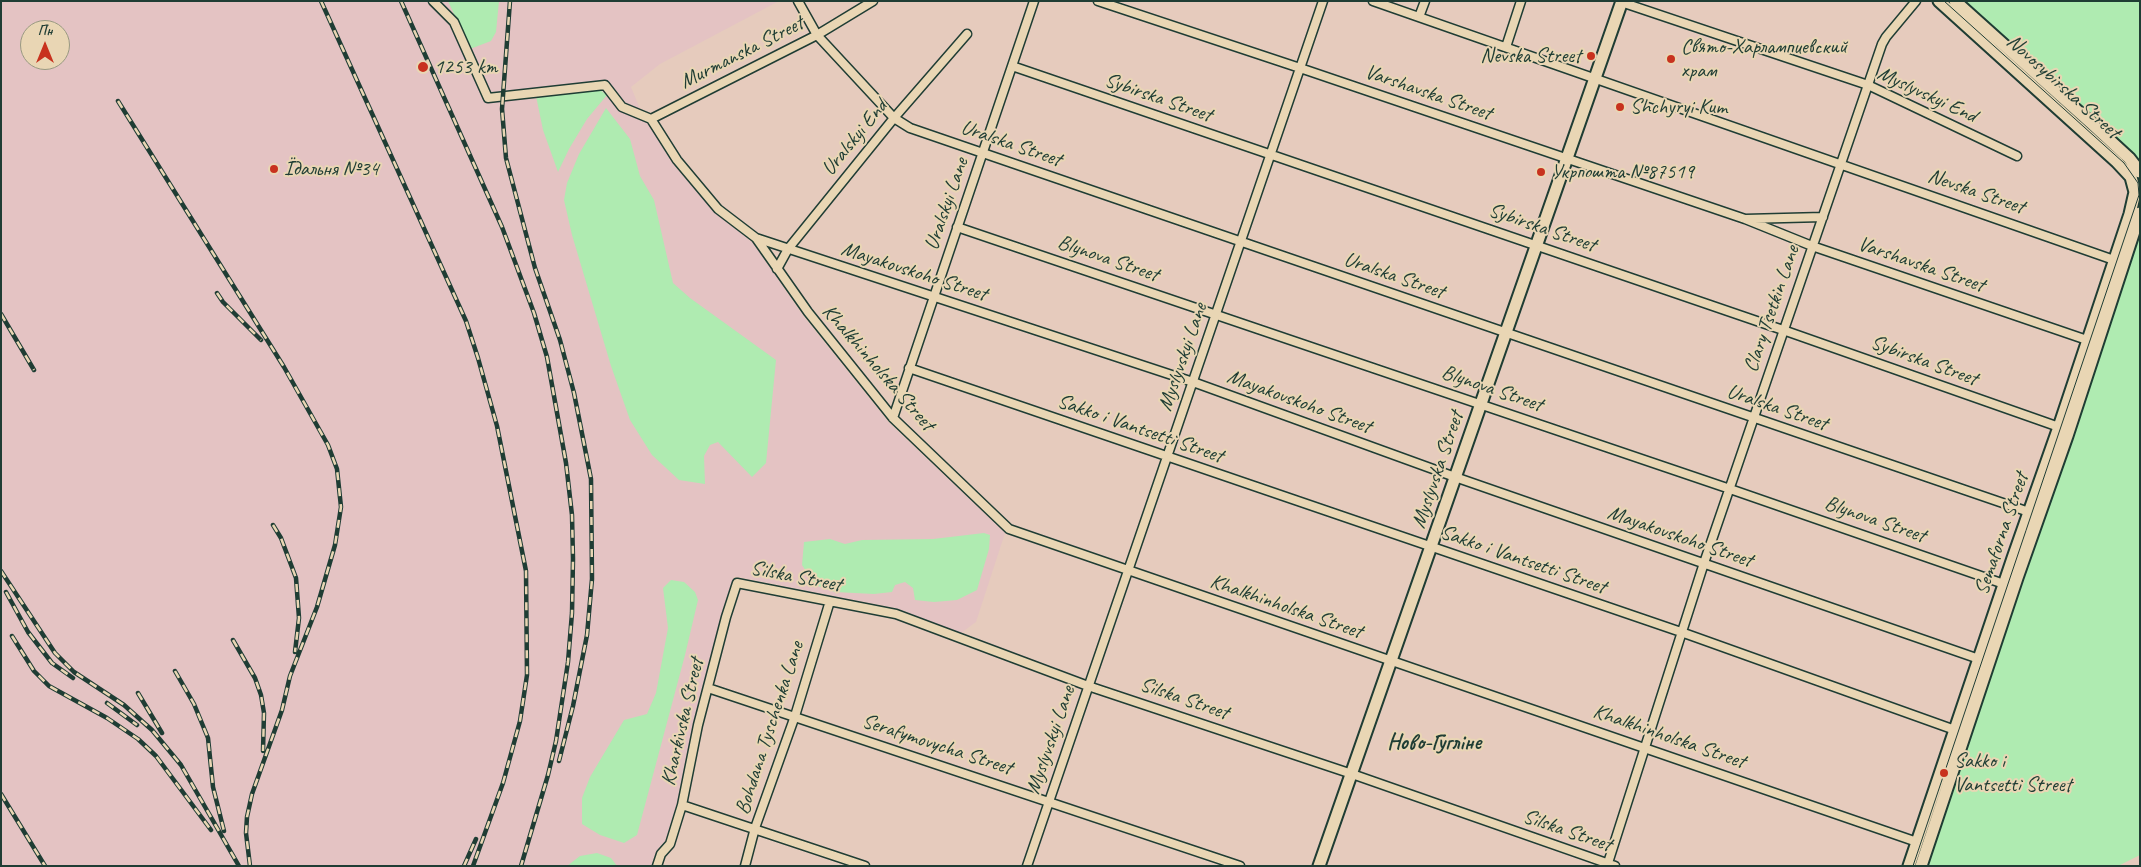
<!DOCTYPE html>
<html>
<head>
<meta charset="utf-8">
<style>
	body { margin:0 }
	#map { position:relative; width:2141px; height:867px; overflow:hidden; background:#e6cbbd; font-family:Caveat,sans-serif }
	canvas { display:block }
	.frame { position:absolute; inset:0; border:2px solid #1f3d34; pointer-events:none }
	.north { position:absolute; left:20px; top:20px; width:50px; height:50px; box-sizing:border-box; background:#e9d6b4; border:1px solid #989981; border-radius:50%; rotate:0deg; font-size:14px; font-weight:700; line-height:20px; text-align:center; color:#1f3d34 }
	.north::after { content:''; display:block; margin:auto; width:18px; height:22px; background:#c8321e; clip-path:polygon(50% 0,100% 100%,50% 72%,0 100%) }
</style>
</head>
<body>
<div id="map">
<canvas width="2141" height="867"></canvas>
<div class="frame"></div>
<div class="north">Пн</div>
</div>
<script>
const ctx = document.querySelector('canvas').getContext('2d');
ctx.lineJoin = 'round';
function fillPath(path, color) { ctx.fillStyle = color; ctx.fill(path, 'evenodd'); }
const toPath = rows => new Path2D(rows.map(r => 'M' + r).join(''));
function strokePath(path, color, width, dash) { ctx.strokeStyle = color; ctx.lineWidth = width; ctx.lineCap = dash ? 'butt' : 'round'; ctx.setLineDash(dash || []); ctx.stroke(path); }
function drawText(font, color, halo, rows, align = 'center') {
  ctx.font = font + ' Caveat,sans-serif'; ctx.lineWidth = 4; ctx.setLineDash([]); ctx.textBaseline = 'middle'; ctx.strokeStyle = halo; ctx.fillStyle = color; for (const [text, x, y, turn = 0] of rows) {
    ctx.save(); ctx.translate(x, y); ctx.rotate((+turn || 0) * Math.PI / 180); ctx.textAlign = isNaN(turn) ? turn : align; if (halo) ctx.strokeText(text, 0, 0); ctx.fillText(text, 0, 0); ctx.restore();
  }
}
const built = toPath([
	[1,1,779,1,660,64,631,87,643,116,673,164,715,213,753,243,803,316,889,423,1005,533,976,622,961,633,896,608,734,576,721,615,693,724,677,804,665,841,656,851,651,866,1,866],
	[30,30,60,30,60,60,30,60]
]);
const green = toPath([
	[448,1,499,1,496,32,491,41,470,49],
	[1939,1,2140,1,2140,855,2118,866,1905,866,2131,201,2129,173],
	[600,90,607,95,587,119,569,149,558,172,543,130,536,96],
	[606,108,630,139,640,176,654,200,673,283,690,298,776,360,766,463,752,477,718,442,710,445,704,456,705,484,679,480,652,455,630,420,611,366,572,235,564,200,567,183,579,154],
	[984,533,990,535,989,549,977,590,957,600,934,602,915,600,913,588,905,582,895,585,892,592,874,594,835,592,815,585,802,565,804,542,830,539,845,544,862,540,933,539],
	[671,580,684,582,695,592,698,600,685,655,637,835,624,843,600,835,582,824,582,798,590,777,624,720,647,714,656,693,668,628,663,588],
	[597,853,611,858,617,866,567,866,580,856]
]);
const street = toPath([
	[433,1,454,22,488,98,605,85,622,107,651,119],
	[798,1,817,35,894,118,910,128,2029,512],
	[1098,1,1300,68,1745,219],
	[1373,1,2114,260],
	[1621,2,1868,85,2017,156],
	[1419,17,1425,1],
	[1506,47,1521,1],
	[1012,66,1783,330,2059,427],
	[651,119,677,160,718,209,756,238,1193,382,1455,477,1979,659],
	[651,119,817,35,873,1],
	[1823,217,1745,219,1812,246,2087,340],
	[957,227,1730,489,2004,584],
	[756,238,808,312,893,418,1009,529,1917,842],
	[777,269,788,249,894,118,967,34],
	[909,368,1681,632,1955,730],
	[893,418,1034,1],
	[708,688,1240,866],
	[682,805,865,866],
	[657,866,661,854,670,844,682,805,698,725,726,617,737,583,896,614,1088,686,1352,774,1615,866],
	[745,866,755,828,795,716,830,601],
	[1027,866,1323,1],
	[1607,866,1704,563,1882,44,1886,37,1916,1]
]);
const secondary = toPath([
	[1955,1,2091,123,2129,158,2140,172],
	[1319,866,1622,1],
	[1909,866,2013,558,2059,427,2130,214,2135,192,2131,177,2117,162,1939,1],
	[1921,866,2017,578,2067,436,2140,213]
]);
const tram = toPath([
	[1913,866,2139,195,2138,183,2124,163,1944,1]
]);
const rail = toPath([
	[321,1,466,321,478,358,497,426,526,571,527,675,520,721,503,783,473,866],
	[401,1,502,227,534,313,547,357,566,463,572,515,573,559,572,613,568,662,556,741,548,775,521,866],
	[510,1,502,109,506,158,535,268,560,340,574,393,591,479,592,579,587,635,573,706,559,761],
	[118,101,284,367,328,445,337,469,341,507,335,545,317,607,290,676,282,710,252,794,247,817,246,833,250,866],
	[217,293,223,302,261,340],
	[1,314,34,370],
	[273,525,281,538,296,578,299,618,295,652],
	[1,571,55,653,74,672,124,705,152,730,181,765,239,866],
	[6,592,28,632,52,663,73,678],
	[12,636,34,671,49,686,107,718,138,739,156,756,211,830],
	[233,640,255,678,261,695,264,713,263,751],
	[175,671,194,704,208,738,213,787,224,831],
	[138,693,162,733],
	[107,703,137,725],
	[1,794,45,866],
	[464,866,476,839]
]);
const markers = [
	[1591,56,5,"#c8321e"],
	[1671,59,5,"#c8321e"],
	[423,67,6,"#c8321e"],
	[1620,107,5,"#c8321e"],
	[274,169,5,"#c8321e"],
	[1541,172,5,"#c8321e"],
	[1944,773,5,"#c8321e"]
];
const poiNames = [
	["Свято-Харлампиевский",1681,47],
	["храм",1681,71],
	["Nevska Street",1581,56,"right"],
	["1253 km",434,67],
	["Shchyryi Kum",1630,107],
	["Їдальня №34",284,169],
	["Укрпошта №87519",1551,172],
	["Sakko i",1954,761],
	["Vantsetti Street",1954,785]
];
const streetNames = [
	["Murmanska Street",742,53,-27],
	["Novosybirska Street",2063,87,42],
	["Varshavska Street",1428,93,19],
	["Myslyvskyi End",1927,95,25],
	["Sybirska Street",1158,98,19],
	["Uralskyi End",855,138,-51],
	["Uralska Street",1011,144,19],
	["Nevska Street",1976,192,19],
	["Uralskyi Lane",947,204,-71],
	["Sybirska Street",1542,228,19],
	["Blynova Street",1108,259,19],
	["Varshavska Street",1921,265,19],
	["Mayakovskoho Street",914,272,18],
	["Uralska Street",1394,276,19],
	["Clary Tsetkin Lane",1772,309,-71],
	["Myslyvskyi Lane",1183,357,-71],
	["Sybirska Street",1924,361,20],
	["Khalkhinholska Street",878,368,49],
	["Blynova Street",1492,389,19],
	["Mayakovskoho Street",1299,402,20],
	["Uralska Street",1777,408,19],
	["Sakko i Vantsetti Street",1140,429,19],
	["Myslyvska Street",1438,470,-71],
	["Blynova Street",1875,520,19],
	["Semaforna Street",2002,534,-71],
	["Mayakovskoho Street",1680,537,19],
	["Sakko i Vantsetti Street",1523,560,19],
	["Silska Street",796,577,11],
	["Khalkhinholska Street",1286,607,19],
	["Silska Street",1184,699,19],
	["Kharkivska Street",683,722,-77],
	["Bohdana Tyschenka Lane",770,728,-72],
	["Khalkhinholska Street",1669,737,19],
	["Myslyvskyi Lane",1051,740,-71],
	["Serafymovycha Street",937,745,18],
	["Silska Street",1567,831,19]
];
const neighbourhoodNames = [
	["Ново-Гугліне",1434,743]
];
fillPath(built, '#e4c3c3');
fillPath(green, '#afebb1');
strokePath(street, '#1f3d34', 11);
strokePath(secondary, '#1f3d34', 15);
strokePath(street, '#e9d6b4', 8);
strokePath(secondary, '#e9d6b4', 11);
strokePath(tram, '#1f3d34', 1);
strokePath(rail, '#1f3d34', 4.5);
strokePath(rail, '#e9d6b4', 2.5, [8]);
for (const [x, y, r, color] of markers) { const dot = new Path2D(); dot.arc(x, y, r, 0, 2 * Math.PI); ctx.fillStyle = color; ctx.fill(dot); strokePath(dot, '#e9d6b4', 2); }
drawText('21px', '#1f3d34', '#e9d6b4', poiNames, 'left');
drawText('21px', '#1f3d34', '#e9d6b4', streetNames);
drawText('bold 22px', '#1f3d34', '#e9d6b4', neighbourhoodNames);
</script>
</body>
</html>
